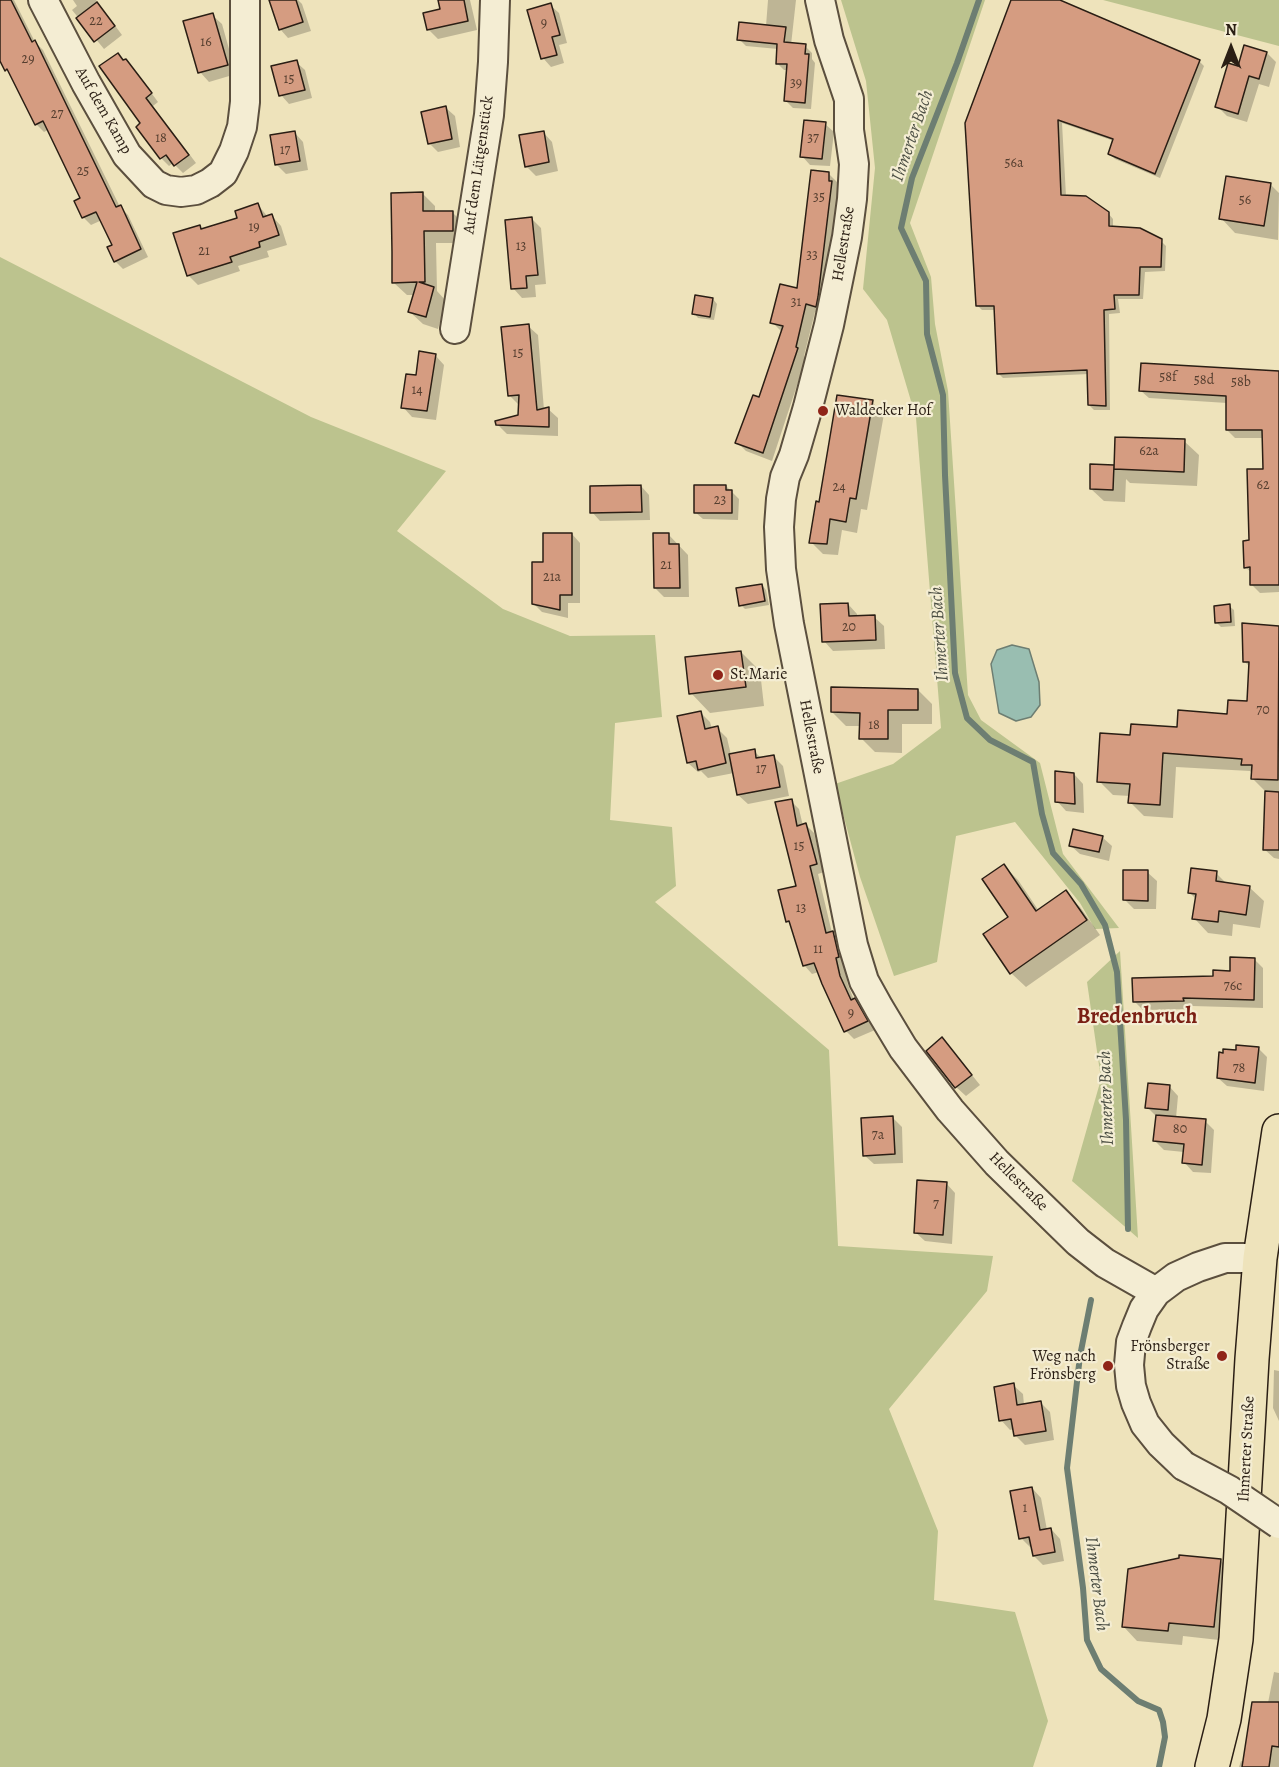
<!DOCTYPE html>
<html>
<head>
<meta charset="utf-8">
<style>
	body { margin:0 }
	#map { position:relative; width:1279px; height:1767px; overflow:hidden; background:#eee3bb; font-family:Alegreya,serif }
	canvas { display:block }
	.north { position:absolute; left:1201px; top:18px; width:60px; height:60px; -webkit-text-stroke:4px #f4edd3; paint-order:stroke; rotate:0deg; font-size:16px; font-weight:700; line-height:24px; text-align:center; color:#2a1e14 }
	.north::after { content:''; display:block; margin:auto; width:21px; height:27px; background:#2a1e14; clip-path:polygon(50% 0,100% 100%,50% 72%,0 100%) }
</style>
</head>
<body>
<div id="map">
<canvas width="1279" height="1767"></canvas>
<div class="north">N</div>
</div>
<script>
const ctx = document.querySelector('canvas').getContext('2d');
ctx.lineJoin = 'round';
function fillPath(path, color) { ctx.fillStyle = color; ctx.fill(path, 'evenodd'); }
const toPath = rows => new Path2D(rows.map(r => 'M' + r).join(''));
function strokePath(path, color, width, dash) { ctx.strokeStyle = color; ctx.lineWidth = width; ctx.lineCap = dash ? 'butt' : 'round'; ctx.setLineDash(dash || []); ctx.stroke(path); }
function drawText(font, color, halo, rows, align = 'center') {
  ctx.font = font + ' Alegreya,serif'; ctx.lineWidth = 4.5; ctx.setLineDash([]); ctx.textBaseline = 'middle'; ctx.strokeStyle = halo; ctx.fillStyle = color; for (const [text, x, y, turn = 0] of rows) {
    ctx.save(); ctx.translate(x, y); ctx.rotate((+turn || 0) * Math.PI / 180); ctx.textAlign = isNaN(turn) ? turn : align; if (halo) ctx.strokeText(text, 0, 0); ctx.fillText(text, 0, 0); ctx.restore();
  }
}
const green = toPath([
	[841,0,985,0,910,223,931,277,935,324,948,391,968,695,981,720,1040,763,1063,854,1119,928,1095,929,1080,903,1015,822,956,836,937,962,894,976,860,877,835,784,893,764,941,728,916,418,887,320,863,289,875,168,866,81],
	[1103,0,1279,0,1279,46],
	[0,257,311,417,446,471,397,531,503,609,570,636,655,635,662,717,615,723,610,820,672,827,676,886,655,902,829,1050,838,1246,993,1256,987,1291,889,1409,938,1531,934,1600,1015,1612,1048,1721,1033,1767,0,1767],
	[1120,951,1138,1238,1072,1181,1101,1079,1087,982]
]);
const water = toPath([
	[1012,645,1029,649,1039,682,1040,705,1031,717,1016,721,999,713,991,664,997,650,1012,645]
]);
const shadow = toPath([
	[0,0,14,0,35,42,43,50,120,207,128,215,148,257,123,269,115,261,114,246,102,220,91,225,83,217,82,199,48,130,44,132,36,124,0,42],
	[73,0,96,0,122,35,104,49,72,10,77,6],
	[277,0,298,0,302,4,311,31,288,38,280,29],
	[439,0,470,0,477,30,438,39,429,30,441,10],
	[768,0,796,0,791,45,805,46,812,53,812,59,815,63,811,109,793,108,786,101,788,70,784,70,777,63,778,49,746,46,739,39,766,26],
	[1013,0,1056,0,1199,61,1204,66,1160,178,1115,159,1110,154,1114,141,1062,123,1066,196,1108,213,1113,219,1113,228,1161,241,1166,246,1165,271,1145,272,1143,299,1118,299,1120,313,1109,314,1110,410,1094,410,1089,405,1089,374,1003,378,998,373,995,310,982,310,977,305],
	[550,5,559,13,567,43,559,45,564,63,551,67,543,58],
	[212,15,222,24,236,74,209,82,200,72],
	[1267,53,1276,62,1269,87,1259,84,1247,122,1227,116,1217,106,1239,68],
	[118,54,133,68,158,102,153,106,196,163,183,173,173,163,169,166,161,158,138,127,143,124],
	[296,62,305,70,312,98,289,104,281,95],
	[446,108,455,116,460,147,438,152,429,143],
	[825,124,834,132,830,166,810,165,802,156],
	[294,132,303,142,308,170,286,174,277,165,272,136],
	[543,132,552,142,558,171,536,176,526,166],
	[829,174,838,183,837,189,840,192,825,315,815,312,804,356,806,358,772,461,746,451,737,442,760,399,782,332,772,322,799,290],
	[1270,184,1279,193,1278,240,1235,233,1221,218],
	[422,193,435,206,435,212,452,212,465,225,465,243,436,243,437,291,446,301,438,329,423,324,410,312,415,295,407,295,394,283],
	[258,205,268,217,272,216,281,226,287,245,267,251,269,257,238,266,240,271,198,285,188,275,200,227,203,230,239,219],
	[532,219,541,228,546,284,535,285,536,297,522,298,513,288],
	[713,299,717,304,714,320,698,318,694,313],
	[528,326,538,335,544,410,548,409,558,418,558,436,507,434,497,424,520,416,519,405,509,395],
	[435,355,444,365,436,420,412,417,403,407],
	[1279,373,1279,592,1260,593,1252,585,1252,573,1245,567,1265,470,1264,438,1235,438,1227,430,1227,403,1149,398,1141,391],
	[872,402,884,414,867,510,861,509,857,533,842,530,838,555,823,554,811,542,820,503],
	[1184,441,1199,455,1197,486,1130,483,1126,479,1125,502,1104,501,1091,489,1113,467,1115,469],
	[641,486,649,495,650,520,600,521,592,512],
	[726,486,739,499,738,520,703,519,695,512],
	[572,534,580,543,580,603,568,603,568,618,542,612,533,603,544,563],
	[668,534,688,555,689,597,664,597,655,588],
	[762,585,766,590,769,605,745,609,741,605],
	[848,604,857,614,857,618,874,617,884,626,885,649,833,651,824,641],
	[1229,606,1234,610,1235,626,1221,627,1217,623],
	[1243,625,1279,627,1279,793,1266,792,1252,778,1253,774,1250,771,1176,767,1173,818,1144,816,1130,802,1130,796,1113,795,1099,781,1131,737,1179,729,1229,715,1248,703,1250,667,1244,661],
	[741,652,760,671,764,706,710,713,691,693],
	[918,690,932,704,932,724,902,724,902,753,875,752,861,738,861,726,846,726,832,712],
	[700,712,710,722,712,729,717,728,727,738,731,755,754,751,762,759,773,756,783,766,789,796,748,804,738,795,734,773,708,778,701,771,698,772,688,763],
	[1074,774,1083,784,1084,813,1066,811,1057,801],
	[791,801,799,809,803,826,806,825,814,833,824,872,818,874,832,933,841,940,847,965,844,966,848,985,854,1000,863,1008,875,1030,854,1039,846,1031,819,972,812,974,804,965,793,926,787,921,798,887],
	[1279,818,1279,859,1274,858,1264,849],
	[1102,837,1112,846,1109,861,1080,854,1070,845],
	[1004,866,1018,880,1039,911,1065,892,1080,907,1100,935,1026,987,1011,973,1010,917],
	[1147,872,1157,881,1156,909,1134,909,1124,899],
	[1216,873,1227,884,1249,887,1264,901,1260,928,1233,924,1232,936,1208,933,1194,918,1196,899,1189,892],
	[1254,959,1263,968,1263,1008,1192,1006,1192,1009,1143,1010,1134,1001,1231,972],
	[1258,1048,1267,1057,1264,1091,1227,1086,1218,1078,1237,1051],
	[951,1049,980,1085,966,1096,956,1087],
	[1169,1086,1178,1096,1176,1118,1205,1121,1214,1130,1211,1173,1193,1172,1184,1162,1184,1152,1164,1150,1155,1141,1157,1117,1147,1107],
	[893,1118,902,1127,903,1163,874,1164,864,1155],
	[946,1183,955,1193,952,1244,925,1241,915,1232],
	[1274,1370,1279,1371,1279,1421,1273,1408],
	[1013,1385,1023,1394,1024,1405,1041,1403,1050,1412,1054,1440,1025,1445,1015,1435,1014,1429,1010,1430,1001,1420],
	[1032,1488,1041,1498,1047,1530,1051,1529,1060,1539,1064,1561,1043,1565,1034,1556,1032,1547,1030,1547,1021,1538],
	[1220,1560,1234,1574,1228,1641,1183,1636,1182,1645,1137,1641,1123,1626],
	[1274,1672,1279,1673,1279,1767,1239,1767,1241,1761,1244,1762,1268,1703]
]);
const stream = toPath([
	[979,0,957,63,912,178,901,228,926,281,927,334,943,395,945,475,955,673,967,718,990,740,1033,762,1042,814,1053,853,1081,884,1105,925,1117,972,1126,1120,1128,1229],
	[1091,1300,1080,1356,1067,1468,1083,1588,1087,1640,1101,1669,1138,1701,1159,1710,1163,1722,1165,1737,1159,1767]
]);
const building = toPath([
	[0,0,11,0,32,42,35,40,116,207,121,205,141,249,114,262,107,247,112,245,96,212,82,218,74,201,80,198,43,121,35,125,7,69,5,71,0,61,0,0],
	[269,0,296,0,303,22,279,30,269,0],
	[438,0,464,0,468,21,427,30,423,13,440,9,438,0],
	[1011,0,1060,0,1200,60,1155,174,1108,154,1113,139,1058,120,1061,195,1086,196,1109,212,1109,226,1140,228,1162,239,1161,267,1140,267,1139,295,1114,295,1115,309,1104,310,1106,406,1088,405,1087,370,997,374,994,306,976,306,965,123,1011,0],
	[97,2,115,26,94,42,76,18,97,2],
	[551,3,560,35,552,37,557,55,541,59,527,10,551,3],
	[213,13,228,65,198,73,183,21,213,13],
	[739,22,786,27,784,42,806,44,805,54,809,54,805,103,784,101,787,64,776,64,777,44,737,40,739,22],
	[1244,45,1267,52,1259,79,1249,76,1238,114,1215,107,1228,63,1238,66,1244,45],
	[118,53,123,60,126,59,152,93,146,98,189,155,174,166,166,155,160,159,136,127,140,123,99,66,118,53],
	[297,60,305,90,279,96,271,66,297,60],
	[446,106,452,139,428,144,421,112,446,106],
	[804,120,826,122,822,159,800,157,804,120],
	[295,131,300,161,275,165,270,135,295,131],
	[544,131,549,162,525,167,519,135,544,131],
	[811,170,829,172,829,181,832,181,818,297,816,307,806,304,796,347,798,348,763,453,735,443,753,395,759,397,783,326,770,323,780,284,797,288,811,170],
	[1226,176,1271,183,1264,226,1219,219,1226,176],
	[423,192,423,211,453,211,453,231,424,231,425,282,419,282,434,287,426,317,408,312,417,282,392,283,392,252,391,193,423,192],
	[258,203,263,217,272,214,279,235,259,242,260,247,230,257,232,262,187,276,173,233,200,225,201,229,237,218,235,211,258,203],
	[532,217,538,275,526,276,527,288,511,289,505,220,532,217],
	[695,295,713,298,710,317,692,314,695,295],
	[529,324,537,410,549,407,549,427,496,425,495,421,518,415,519,395,508,396,501,327,529,324],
	[419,351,436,354,427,411,401,408,406,374,416,375,419,351],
	[1141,363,1279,371,1279,585,1250,585,1250,567,1244,568,1243,541,1249,540,1247,469,1263,469,1262,430,1226,430,1226,396,1139,391,1141,363],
	[837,395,873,400,856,499,850,498,846,522,830,519,827,544,809,543,816,501,819,502,837,395],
	[1115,437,1185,439,1184,472,1114,469,1115,437],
	[1090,464,1114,465,1113,490,1090,489,1090,464],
	[641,485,642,512,590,513,590,486,641,485],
	[694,485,726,485,726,490,732,490,732,513,694,513,694,485],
	[543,533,572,533,572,595,560,595,560,610,532,604,532,562,543,562,543,533],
	[653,533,669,533,669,544,679,544,680,588,654,588,653,533],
	[762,584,765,601,739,606,736,588,762,584],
	[848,603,849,616,875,615,876,640,822,642,820,604,848,603],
	[1230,604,1231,622,1215,623,1214,606,1230,604],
	[1242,623,1279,626,1278,780,1251,779,1252,765,1241,765,1242,759,1163,753,1160,805,1128,803,1130,784,1097,782,1100,733,1130,735,1131,724,1177,727,1178,710,1227,714,1228,700,1247,701,1249,662,1243,662,1242,623],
	[741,651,746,687,689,694,685,657,741,651],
	[831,687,918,689,918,710,888,710,888,739,859,739,860,713,831,712,831,687],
	[701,711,705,729,718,726,726,763,698,770,696,761,687,763,677,716,701,711],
	[755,749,756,758,774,755,780,787,737,795,729,754,755,749],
	[1055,771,1074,773,1075,804,1055,802,1055,771],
	[1265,791,1279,792,1279,850,1263,850,1265,791],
	[792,799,797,826,806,823,817,864,810,866,826,933,833,931,839,957,836,958,840,976,851,1000,855,998,868,1021,844,1032,822,984,814,963,803,966,789,921,786,922,778,890,796,886,775,802,792,799],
	[1073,829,1103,836,1099,852,1069,846,1073,829],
	[1004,864,1036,911,1066,890,1087,920,1010,974,983,934,1008,917,982,879,1004,864],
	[1191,868,1217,871,1216,881,1250,886,1246,915,1219,911,1218,922,1192,919,1196,894,1188,893,1191,868],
	[1123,870,1148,870,1148,901,1123,900,1123,870],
	[1230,957,1255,958,1254,1000,1183,998,1184,1001,1133,1002,1132,978,1213,976,1213,970,1230,971,1230,957],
	[942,1037,972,1075,955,1088,926,1051,942,1037],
	[1236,1045,1259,1047,1255,1083,1217,1078,1219,1052,1223,1053,1223,1049,1236,1050,1236,1045],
	[1148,1083,1170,1085,1168,1110,1145,1108,1148,1083],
	[1156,1115,1206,1119,1202,1165,1182,1163,1184,1144,1153,1141,1156,1115],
	[893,1116,895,1154,863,1156,861,1118,893,1116],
	[917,1180,947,1182,943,1235,914,1233,917,1180],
	[1014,1383,1017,1405,1041,1401,1046,1431,1014,1436,1011,1419,999,1421,994,1387,1014,1383],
	[1032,1487,1040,1530,1051,1528,1055,1552,1033,1556,1029,1537,1019,1539,1010,1491,1032,1487],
	[1179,1555,1221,1559,1214,1627,1169,1623,1168,1631,1122,1627,1128,1569,1179,1558,1179,1555],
	[1252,1702,1279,1702,1279,1747,1272,1746,1269,1767,1242,1767,1252,1702]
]);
const minor = toPath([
	[43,0,86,83,127,155,154,184,166,190,181,192,196,190,210,183,223,173,234,151,242,127,245,102,245,0],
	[820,0,829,40,849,99,849,130,854,164,852,199,847,237,829,325,808,407,794,455,785,477,781,499,779,527,781,569,789,624,853,945,864,981,879,1008,903,1048,950,1110,997,1163,1078,1242,1105,1263,1156,1292],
	[455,329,489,115,493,62,495,0],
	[1184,1466,1161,1444,1145,1424,1136,1403,1131,1386,1129,1365,1131,1342,1137,1326,1144,1309,1156,1292,1176,1277,1198,1267,1225,1258,1260,1258]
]);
const major = toPath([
	[1212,1767,1224,1719,1236,1639,1252,1359,1260,1258,1279,1131]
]);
const minorBridge = toPath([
	[1184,1466,1229,1490,1279,1524]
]);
const markers = [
	[823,411,6,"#8f2418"],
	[718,675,6,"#8f2418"],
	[1222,1356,6,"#8f2418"],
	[1108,1366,6,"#8f2418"]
];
const numberNames = [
	["22",96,22],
	["9",544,24],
	["16",206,43],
	["29",28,60],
	["15",289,80],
	["39",796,84],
	["27",57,115],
	["18",161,139],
	["37",813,139],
	["17",285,151],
	["56a",1014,164],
	["25",83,172],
	["35",819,198],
	["56",1245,201],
	["19",254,228],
	["13",521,247],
	["21",204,252],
	["33",812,256],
	["31",796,303],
	["15",518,354],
	["58f",1168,378],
	["58d",1204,381],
	["58b",1241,383],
	["14",417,391],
	["62a",1149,452],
	["62",1263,486],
	["24",839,488],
	["23",720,501],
	["21",666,566],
	["21a",552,578],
	["20",849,628],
	["70",1263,711],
	["18",874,726],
	["17",761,770],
	["15",799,847],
	["13",801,909],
	["11",818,950],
	["76c",1233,987],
	["9",851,1014],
	["78",1239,1069],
	["80",1180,1130],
	["7a",878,1136],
	["7",936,1205],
	["1",1025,1509]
];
const streetNames = [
	["Auf dem Kamp",103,111,60],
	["Auf dem Lütgenstück",479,165,-82],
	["Hellestraße",844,244,-81],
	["Hellestraße",811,737,79],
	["Hellestraße",1018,1182,45],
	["Ihmerter Straße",1247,1449,-87]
];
const poiNames = [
	["Waldecker Hof",835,411],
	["St.Marie",730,675],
	["Frönsberger",1210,1347,"right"],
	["Straße",1210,1365,"right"],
	["Weg nach",1096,1357,"right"],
	["Frönsberg",1096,1375,"right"]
];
const waterNames = [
	["Ihmerter Bach",913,136,-71],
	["Ihmerter Bach",940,634,-94],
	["Ihmerter Bach",1107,1098,-92],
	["Ihmerter Bach",1096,1584,83]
];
const districtNames = [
	["Bredenbruch",1137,1018]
];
fillPath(green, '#bcc38e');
fillPath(water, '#99beb1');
strokePath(water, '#6d7e72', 1.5);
fillPath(shadow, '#0003');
strokePath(stream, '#6d7e72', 6);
fillPath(building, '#d59c81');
strokePath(building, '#2a1e14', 1.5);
strokePath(minor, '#5b4f3e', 32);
strokePath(major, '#2a1e14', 36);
strokePath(minor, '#f4edd3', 28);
strokePath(major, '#eee3bb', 33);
strokePath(minorBridge, '#5b4f3e', 32, []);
strokePath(minorBridge, '#f4edd3', 28);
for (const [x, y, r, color] of markers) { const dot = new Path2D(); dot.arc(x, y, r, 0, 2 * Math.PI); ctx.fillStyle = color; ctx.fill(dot); strokePath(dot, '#f4edd3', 2); }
drawText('14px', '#553e2f', null, numberNames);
drawText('16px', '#2a1e14', '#f4edd3', streetNames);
drawText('16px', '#2a1e14', '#f4edd3', poiNames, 'left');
drawText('italic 18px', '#4b4e43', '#f4edd3', waterNames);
drawText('bold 22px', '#7a1f14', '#f4edd3', districtNames);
</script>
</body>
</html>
